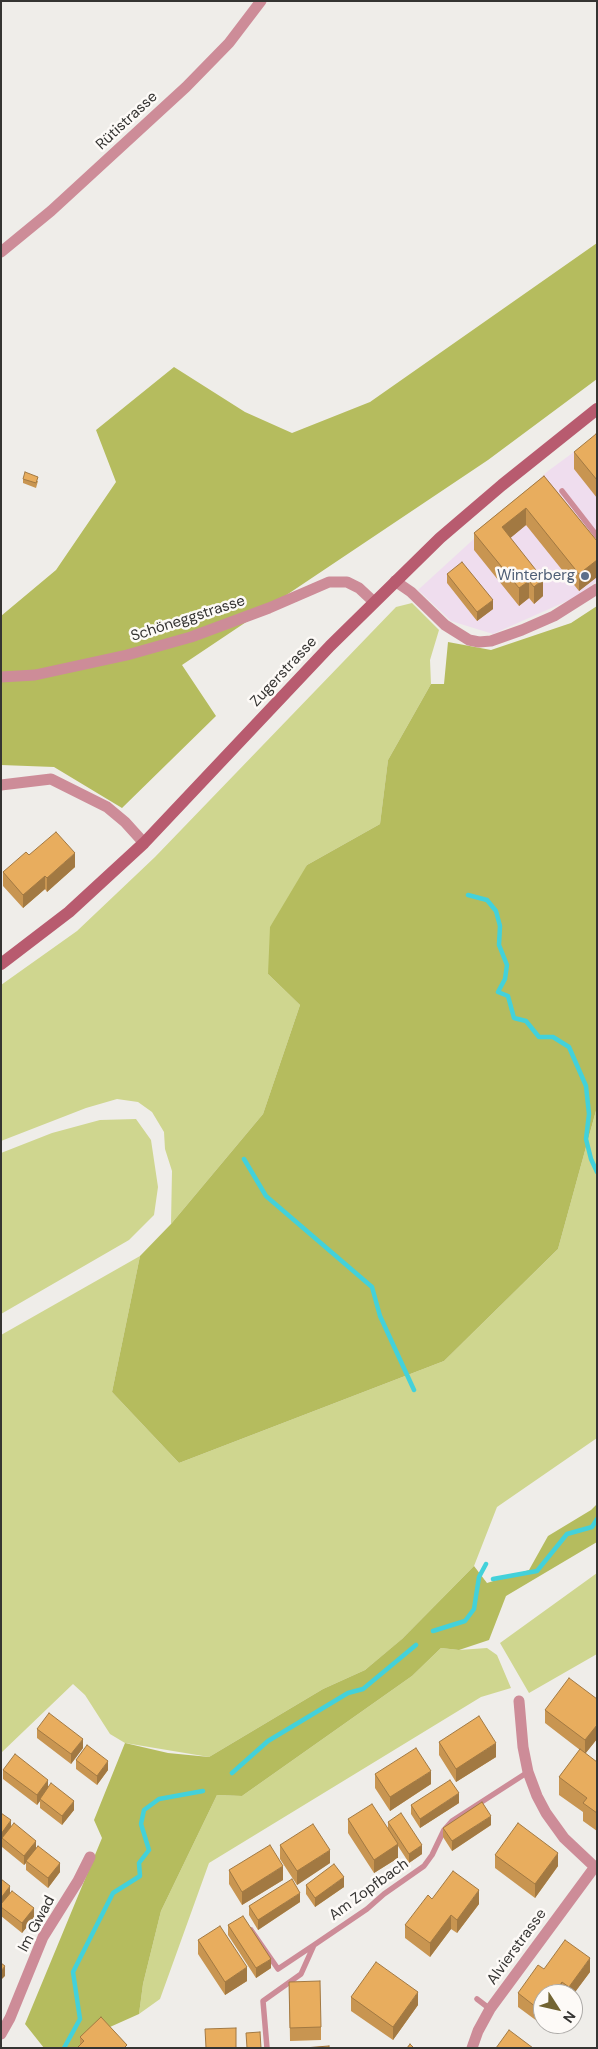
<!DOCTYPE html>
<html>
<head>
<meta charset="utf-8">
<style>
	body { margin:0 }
	#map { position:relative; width:598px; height:2049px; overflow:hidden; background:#efede9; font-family:"DM Sans",sans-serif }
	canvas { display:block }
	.frame { position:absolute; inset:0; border:2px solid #353432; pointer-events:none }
	.north { position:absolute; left:533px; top:1984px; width:50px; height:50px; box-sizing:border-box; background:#fdfaf7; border:1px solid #adaba8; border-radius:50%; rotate:125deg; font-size:14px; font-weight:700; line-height:20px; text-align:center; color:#353432 }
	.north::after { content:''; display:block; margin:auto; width:18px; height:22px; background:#726432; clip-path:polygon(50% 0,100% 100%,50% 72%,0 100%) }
</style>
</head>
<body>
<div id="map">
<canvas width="598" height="2049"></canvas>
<div class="frame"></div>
<div class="north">N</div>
</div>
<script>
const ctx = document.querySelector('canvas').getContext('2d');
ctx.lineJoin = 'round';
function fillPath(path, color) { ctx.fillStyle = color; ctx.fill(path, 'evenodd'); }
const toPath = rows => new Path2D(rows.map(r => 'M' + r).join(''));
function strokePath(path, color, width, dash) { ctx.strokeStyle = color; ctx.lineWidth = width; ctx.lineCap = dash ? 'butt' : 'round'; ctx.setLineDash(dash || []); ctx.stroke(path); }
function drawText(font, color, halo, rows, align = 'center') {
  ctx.font = font + ' "DM Sans",sans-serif'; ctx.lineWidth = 5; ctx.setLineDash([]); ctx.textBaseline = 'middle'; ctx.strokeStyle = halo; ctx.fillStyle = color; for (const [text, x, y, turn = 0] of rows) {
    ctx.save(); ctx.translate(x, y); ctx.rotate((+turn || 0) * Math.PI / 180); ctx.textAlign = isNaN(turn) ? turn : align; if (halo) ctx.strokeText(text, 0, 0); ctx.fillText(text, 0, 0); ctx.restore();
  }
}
const industrial = toPath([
	[597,435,597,581,576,597,493,634,451,621,418,590,548,471]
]);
const green = toPath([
	[412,603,439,630,430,660,431,684,388,760,380,824,307,865,268,974,300,1005,263,1114,171,1224,172,1171,165,1149,164,1132,152,1112,138,1102,117,1099,86,1108,1,1141,1,985,77,931,155,857,396,607],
	[597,1107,597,1438,497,1507,474,1566,401,1640,365,1670,323,1689,209,1757,125,1743,110,1734,85,1695,73,1684,1,1753,1,1335,140,1256,112,1392,179,1463,444,1361,558,1249],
	[136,1119,151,1140,158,1187,154,1215,129,1240,1,1314,1,1153,52,1133,100,1120],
	[597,1573,597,1654,529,1693,500,1643],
	[441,1648,459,1650,487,1648,497,1655,511,1688,481,1697,209,1863,160,1999,139,2014,143,1984,161,1911,217,1795,242,1796,412,1676]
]);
const forest = toPath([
	[597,243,597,379,488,460,182,665,216,716,122,808,54,767,1,765,1,616,56,570,116,482,96,430,174,367,245,412,292,433,370,402],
	[597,606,597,1107,558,1249,444,1361,179,1463,112,1392,140,1256,171,1224,263,1114,300,1005,268,974,270,927,307,865,380,824,388,760,431,684,444,684,448,642,491,650,571,623],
	[597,1504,597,1542,506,1596,489,1640,459,1650,441,1648,412,1676,242,1796,217,1795,161,1911,143,1984,139,2014,101,2031,83,2048,44,2048,25,2024,102,1838,94,1820,125,1743,168,1753,209,1757,323,1689,365,1670,402,1639,474,1566,487,1583,529,1570,548,1536,591,1510]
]);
const stream = toPath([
	[468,895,487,900,496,911,500,926,499,945,507,965,505,979,498,992,508,996,514,1018,526,1021,539,1037,553,1037,569,1047,586,1086,589,1114,586,1139,591,1159,597,1172],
	[244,1159,266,1196,372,1287,380,1316,414,1390],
	[493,1579,537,1571,567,1534,592,1527,597,1519],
	[433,1631,465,1621,474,1609,479,1577,486,1564],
	[232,1773,268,1741,348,1693,363,1689,416,1645],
	[64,2048,80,2019,73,1972,113,1893,140,1876,139,1863,149,1850,141,1824,144,1810,159,1799,203,1791]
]);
const lane = toPath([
	[562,491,597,536],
	[251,1930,278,1969,314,1945],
	[477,1999,490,2009],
	[267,2048,263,2001,301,1974,314,1945,367,1909,384,1894,424,1866,432,1855,444,1830,452,1821,528,1772]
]);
const street = toPath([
	[1,252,51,211,186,87,229,43,261,1],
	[395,581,411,592,445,625,469,640,479,642,491,641,522,630,554,616,597,589],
	[1,677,35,675,127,655,191,637,269,608,329,582,347,582,359,588,374,602],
	[1,785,51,779,107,807,125,822,144,843],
	[519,1701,523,1747,528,1772,537,1796,546,1813,564,1838,597,1869],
	[1,2034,10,2018,43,1937,78,1881,90,1857],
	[472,2048,478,2031,490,2009,594,1868]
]);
const secondary = toPath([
	[1,964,69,912,144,843,330,646,440,538,502,485,597,409]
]);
const wall = toPath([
	[597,435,597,498,574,469,574,452],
	[544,476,597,541,597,577,579,591,526,525,510,538,543,596,534,604,529,598,519,606,474,550,474,533],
	[23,479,38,481,36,488,23,483],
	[447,574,493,609,477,621,447,583],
	[29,855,75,867,47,892,45,889,23,908,3,886,3,872],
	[597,1699,597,1739,585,1754,597,1762,597,1831,583,1821,583,1812,559,1795,559,1777,580,1750,545,1723,545,1710],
	[37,1729,83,1748,71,1764,37,1738],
	[439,1742,496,1757,456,1782,439,1755],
	[76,1760,108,1770,97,1785,76,1769],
	[3,1770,48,1787,74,1810,62,1825,40,1808,40,1801,37,1805,3,1779],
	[375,1774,431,1784,390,1811,375,1788],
	[459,1803,420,1828,411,1814,411,1805],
	[1,1813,11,1826,36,1848,60,1872,48,1888,26,1870,26,1863,24,1865,2,1847],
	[348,1819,388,1829,388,1822,422,1854,409,1863,398,1846,398,1858,374,1873,348,1833],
	[491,1825,452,1851,443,1837,443,1828],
	[280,1845,330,1863,297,1885,280,1859],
	[495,1855,558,1866,535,1898,495,1868],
	[229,1870,283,1880,242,1905,229,1884],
	[1,1879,10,1893,34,1918,22,1933,1,1916],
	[306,1885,344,1887,315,1907,306,1894],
	[432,1899,479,1904,457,1933,451,1929,430,1957,405,1938,405,1925],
	[300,1902,258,1930,249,1915,249,1906],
	[228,1925,271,1968,256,1978,228,1935],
	[198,1940,247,1981,225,1995,198,1954],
	[544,1969,590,1972,573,1994,543,1994,543,2022,541,2024,518,2007,518,1993],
	[289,1982,321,2027,321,2040,290,2041],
	[351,1997,418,2005,393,2040,351,2011],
	[80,2037,127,2048,80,2045]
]);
const shadedWall = toPath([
	[526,508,526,525,502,545,502,527],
	[597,560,597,577,579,591,579,574],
	[543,579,543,596,534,604,534,587],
	[529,581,529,598,519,606,519,588],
	[493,600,493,609,477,621,477,612],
	[75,853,75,867,47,892,47,878],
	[45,876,45,889,23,908,23,895],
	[597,1725,597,1739,585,1754,585,1740],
	[83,1739,83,1748,71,1764,71,1754],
	[496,1743,496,1757,456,1782,456,1769],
	[108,1761,108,1770,97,1785,97,1776],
	[431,1771,431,1784,390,1811,390,1797],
	[48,1780,48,1789,40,1799,40,1801,37,1805,37,1795],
	[459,1793,459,1803,420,1828,420,1819],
	[74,1801,74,1810,62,1825,62,1816],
	[491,1816,491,1825,452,1851,452,1841],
	[11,1820,11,1830,2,1838,1,1843,1,1834],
	[36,1841,36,1850,26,1861,26,1863,24,1865,24,1856],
	[398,1844,398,1858,374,1873,374,1860],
	[422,1845,422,1854,409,1863,409,1854],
	[330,1850,330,1863,297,1885,297,1871],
	[558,1853,558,1866,535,1898,535,1884],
	[60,1863,60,1872,48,1888,48,1878],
	[283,1866,283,1880,242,1905,242,1892],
	[344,1877,344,1887,315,1907,315,1898],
	[10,1886,10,1896,1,1907,1,1898],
	[479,1890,479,1904,457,1933,457,1920],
	[300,1893,300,1902,258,1930,258,1920],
	[34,1908,34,1918,22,1933,22,1923],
	[451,1915,451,1929,430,1957,430,1943],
	[590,1958,590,1972,573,1995,573,1994,569,1994,569,1987],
	[271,1959,271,1968,256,1978,256,1968],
	[5,1966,5,1976,1,1980,1,1971],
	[247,1967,247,1981,225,1995,225,1982],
	[562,1982,562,1994,554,1994],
	[418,1992,418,2005,393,2040,393,2027],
	[543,2008,543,2022,541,2024,541,2011]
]);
const building = toPath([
	[596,434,597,435,597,480,574,452,596,434],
	[25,472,38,477,36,483,23,479,25,472],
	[544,476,597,541,597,560,579,574,526,508,502,527,543,579,534,587,529,581,519,588,474,533,544,476],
	[462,562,493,600,477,612,447,574,462,562],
	[56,832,75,853,47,878,45,876,23,895,3,872,26,852,29,855,56,832],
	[569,1678,597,1699,597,1725,585,1740,545,1710,569,1678],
	[49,1713,83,1739,71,1754,37,1729,49,1713],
	[479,1716,496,1743,456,1769,439,1742,479,1716],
	[87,1745,108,1761,97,1776,76,1760,87,1745],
	[416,1748,431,1771,390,1797,375,1774,416,1748],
	[580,1749,597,1762,597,1813,583,1803,587,1798,559,1777,580,1749],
	[15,1754,48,1780,37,1795,3,1770,15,1754],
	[450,1780,459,1793,420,1819,411,1805,450,1780],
	[51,1783,74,1801,62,1816,40,1799,51,1783],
	[482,1802,491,1816,452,1841,443,1828,482,1802],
	[372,1804,398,1844,374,1860,348,1819,372,1804],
	[1,1813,11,1820,1,1834,1,1813],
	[401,1813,422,1845,409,1854,388,1822,401,1813],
	[14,1823,36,1841,24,1856,2,1838,14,1823],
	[518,1823,558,1853,535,1884,495,1855,518,1823],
	[313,1824,330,1850,297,1871,280,1845,313,1824],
	[270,1845,283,1866,242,1892,229,1870,270,1845],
	[38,1846,60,1863,48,1878,26,1861,38,1846],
	[334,1864,344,1877,315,1898,306,1885,334,1864],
	[453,1871,479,1890,457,1920,451,1915,430,1943,405,1925,428,1895,432,1899,453,1871],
	[1,1879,10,1886,1,1898,1,1879],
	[292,1879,300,1893,258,1920,249,1906,292,1879],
	[12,1891,34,1908,22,1923,1,1907,1,1904,12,1891],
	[243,1916,271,1959,256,1968,228,1925,243,1916],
	[220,1926,247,1967,225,1982,198,1940,220,1926],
	[565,1940,590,1958,569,1987,562,1982,554,1994,543,1994,543,2008,541,2011,518,1993,538,1965,544,1969,565,1940],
	[376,1962,418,1992,393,2027,351,1997,376,1962],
	[1,1963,5,1966,1,1971,1,1963],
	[320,1981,321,2027,290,2028,289,1982,320,1981],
	[101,2017,127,2045,124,2048,77,2048,84,2041,80,2037,101,2017],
	[236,2028,236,2048,206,2048,205,2029,236,2028],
	[509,2030,533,2048,496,2048,509,2030],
	[260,2032,261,2048,247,2048,246,2033,260,2032],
	[410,2044,414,2048,407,2048,410,2044],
	[329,2046,329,2048,304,2048,329,2046]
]);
const markers = [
	[585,576,5,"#5c6f8a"]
];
const streetNames = [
	["Rütistrasse",127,121,-43],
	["Schöneggstrasse",188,619,-18],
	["Zugerstrasse",284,672,-47],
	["Am Zopfbach",369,1890,-36],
	["Im Gwad",37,1924,-62],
	["Alvierstrasse",517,1947,-54]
];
const serviceNames = [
	["Winterberg",575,576]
];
fillPath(industrial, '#efddee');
fillPath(green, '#cfd68f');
fillPath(forest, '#b5bc5e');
strokePath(stream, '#43d1da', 4.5);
strokePath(lane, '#cd8c98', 5.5);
strokePath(street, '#cd8c98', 11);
strokePath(secondary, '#b85b6f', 12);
fillPath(wall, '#c89551');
fillPath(shadedWall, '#a27942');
fillPath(building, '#e8ad5e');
strokePath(building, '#a27942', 1);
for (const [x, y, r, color] of markers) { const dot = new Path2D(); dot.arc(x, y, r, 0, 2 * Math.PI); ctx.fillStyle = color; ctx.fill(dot); strokePath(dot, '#fdfaf7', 2); }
drawText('15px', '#353432', '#fdfaf7', streetNames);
drawText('15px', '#4e5e75', '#fdfaf7', serviceNames, 'right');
</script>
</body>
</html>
